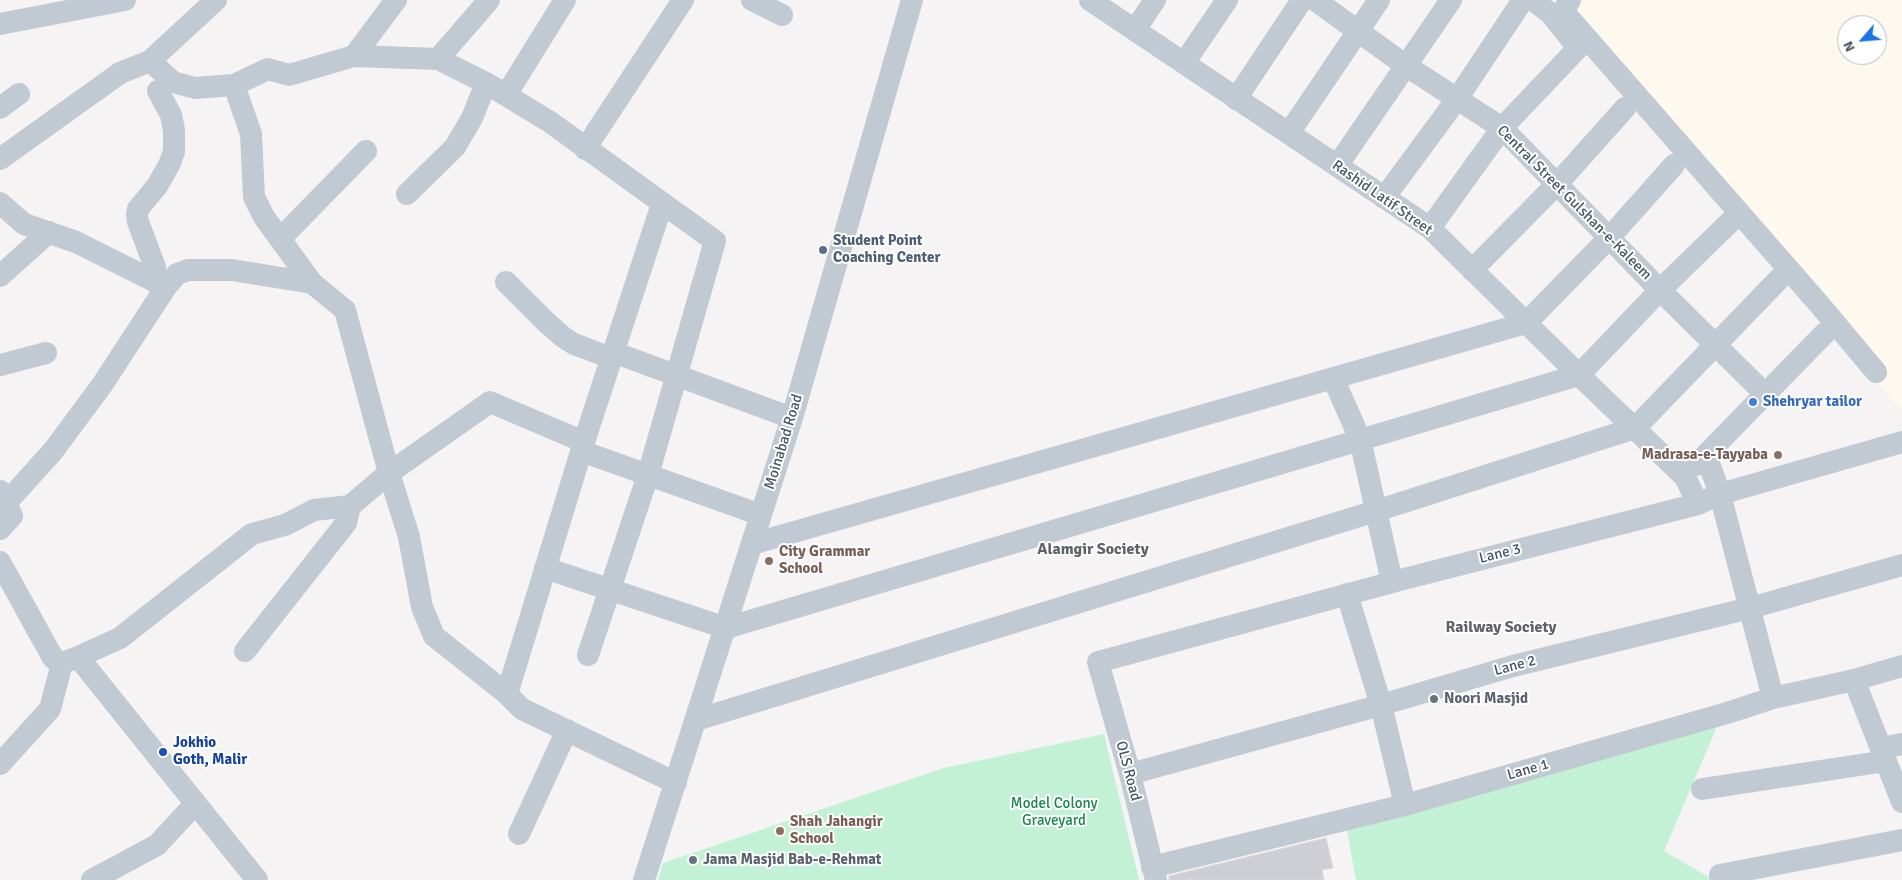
<!DOCTYPE html>
<html>
<head>
<meta charset="utf-8">
<style>
	body { margin:0 }
	#map { position:relative; width:1902px; height:880px; overflow:hidden; background:#f5f3f3; font-family:Signika,sans-serif }
	canvas { display:block }
	.north { position:absolute; left:1837px; top:15px; width:50px; height:50px; box-sizing:border-box; background:#fff; border:1px solid #b7bbc0; border-radius:50%; rotate:243deg; font-size:14px; font-weight:700; line-height:20px; text-align:center; color:#4a5661 }
	.north::after { content:''; display:block; margin:auto; width:18px; height:22px; background:#1a73e8; clip-path:polygon(50% 0,100% 100%,50% 72%,0 100%) }
</style>
</head>
<body>
<div id="map">
<canvas width="1902" height="880"></canvas>
<div class="north">N</div>
</div>
<script>
const ctx = document.querySelector('canvas').getContext('2d');
ctx.lineJoin = 'round';
function fillPath(path, color) { ctx.fillStyle = color; ctx.fill(path, 'evenodd'); }
const toPath = rows => new Path2D(rows.map(r => 'M' + r).join(''));
function strokePath(path, color, width, dash) { ctx.strokeStyle = color; ctx.lineWidth = width; ctx.lineCap = dash ? 'butt' : 'round'; ctx.setLineDash(dash || []); ctx.stroke(path); }
function drawText(font, color, halo, rows, align = 'center') {
  ctx.font = font + ' Signika,sans-serif'; ctx.lineWidth = 4; ctx.setLineDash([]); ctx.textBaseline = 'middle'; ctx.strokeStyle = halo; ctx.fillStyle = color; for (const [text, x, y, turn = 0] of rows) {
    ctx.save(); ctx.translate(x, y); ctx.rotate((+turn || 0) * Math.PI / 180); ctx.textAlign = isNaN(turn) ? turn : align; if (halo) ctx.strokeText(text, 0, 0); ctx.fillText(text, 0, 0); ctx.restore();
  }
}
const commercial = toPath([
	[1562,0,1902,0,1902,411,1811,304],
	[1847,25,1877,25,1877,55,1847,55]
]);
const green = toPath([
	[1718,724,1664,851,1714,880,1356,880,1346,826],
	[1104,734,1139,880,658,880,663,863,944,768]
]);
const building = toPath([
	[1326,838,1333,868,1322,870,1324,880,1169,880,1169,876,1326,838]
]);
const minor = toPath([
	[752,0,782,15],
	[1090,0,1430,228,1579,375,1685,477,1698,504],
	[1315,0,1405,65,1502,128,1660,290,1765,394],
	[1570,0,1563,11,1819,304,1876,372],
	[0,24,125,0],
	[1135,30,1155,0],
	[354,56,438,59,486,83,550,122,715,241,648,475,588,655],
	[438,59,489,0],
	[150,61,173,82,195,88,234,85,268,69,289,75,354,56,396,0],
	[1184,63,1227,0],
	[234,85,251,134,254,197,264,217,312,283,345,310,389,473,409,537,422,607,434,636,507,694,522,709,676,783],
	[506,95,565,0],
	[1236,99,1302,0],
	[0,108,19,94],
	[1289,133,1379,0],
	[585,149,683,0],
	[0,159,120,73,150,61,216,0],
	[1337,166,1451,0],
	[407,194,455,147,472,118,486,83],
	[1384,198,1457,99,1523,0],
	[0,203,24,224,76,242,166,287],
	[1430,228,1502,128,1578,48,1550,13,1533,0],
	[280,239,366,151],
	[1472,270,1557,184,1625,108],
	[0,276,49,232],
	[155,282,155,267,138,222,137,215,138,209,157,186,169,165,174,152,174,130,171,115,158,91],
	[506,282,546,322,563,337,574,344,611,358],
	[613,352,792,418],
	[0,365,46,353],
	[1333,378,1360,439,1392,582],
	[581,451,761,515],
	[1706,455,1720,494,1773,698],
	[1696,465,1825,333],
	[0,491,12,516,0,529],
	[6,503,53,451,102,385,166,287,177,274,188,270,232,270,312,283],
	[752,544,1526,323,1609,238,1674,165],
	[0,562,53,658,62,663,78,657,257,880],
	[545,568,726,628,1579,375,1660,290,1730,222],
	[1347,594,1381,705,1405,805],
	[245,651,346,523,350,506],
	[78,657,120,638,252,534,285,525,314,510,350,506,389,473,490,402,584,442],
	[1854,680,1902,802],
	[507,694,584,442,662,204],
	[696,720,1376,511,1635,428,1780,278],
	[1881,748,1902,744],
	[0,764,50,709,62,663],
	[1130,774,1381,705,1513,666,1750,608,1902,565],
	[1702,789,1886,761],
	[519,834,567,730],
	[1152,867,1405,805,1727,713,1773,698,1854,680,1902,666],
	[1720,875,1902,840],
	[92,880,157,845,195,804],
	[644,880,792,418,912,0],
	[1156,880,1130,774,1098,662,1404,579,1698,504,1720,494,1902,442]
]);
const markers = [
	[823,250,5,"#5c6f8a"],
	[1753,402,5,"#3f7fe0"],
	[1778,455,5,"#8d6e63"],
	[769,561,5,"#8d6e63"],
	[1434,699,5,"#6b7280"],
	[163,752,5,"#1a4fb4"],
	[780,831,5,"#8d6e63"],
	[693,860,5,"#6b7280"]
];
const streetNames = [
	["Rashid Latif Street",1382,198,35],
	["Central Street Gulshan-e-Kaleem",1574,203,45],
	["Moinabad Road",784,442,-73],
	["Lane 3",1500,554,-14],
	["Lane 2",1515,666,-15],
	["Lane 1",1528,770,-16],
	["OLS Road",1128,771,75]
];
const serviceNames = [
	["Student Point",833,241],
	["Coaching Center",833,258]
];
const shopNames = [
	["Shehryar tailor",1763,402]
];
const educationNames = [
	["Madrasa-e-Tayyaba",1768,455,"right"],
	["City Grammar",779,552],
	["School",779,569],
	["Shah Jahangir",790,822],
	["School",790,839]
];
const worshipNames = [
	["Noori Masjid",1444,699],
	["Jama Masjid Bab-e-Rehmat",703,860]
];
const transitNames = [
	["Jokhio",173,743],
	["Goth, Malir",173,760]
];
const parkNames = [
	["Model Colony",1054,804],
	["Graveyard",1054,821]
];
const neighbourhoodNames = [
	["Alamgir Society",1093,550],
	["Railway Society",1501,628]
];
fillPath(commercial, '#fdf9ef');
fillPath(green, '#c3f1d5');
fillPath(building, '#cdcfd5');
strokePath(building, '#d7d9de', 1);
strokePath(minor, '#c1cad2', 22);
for (const [x, y, r, color] of markers) { const dot = new Path2D(); dot.arc(x, y, r, 0, 2 * Math.PI); ctx.fillStyle = color; ctx.fill(dot); strokePath(dot, '#fff', 2); }
drawText('15px', '#4a5661', '#fff', streetNames);
drawText('bold 15px', '#4e5e75', '#fff', serviceNames, 'left');
drawText('bold 15px', '#366cbe', '#fff', shopNames, 'left');
drawText('bold 15px', '#785e54', '#fff', educationNames, 'left');
drawText('bold 15px', '#5b616d', '#fff', worshipNames, 'left');
drawText('bold 15px', '#164399', '#fff', transitNames, 'left');
drawText('15px', '#17864f', '#fff', parkNames);
drawText('bold 16px', '#5f6368', '#fff', neighbourhoodNames);
</script>
</body>
</html>
